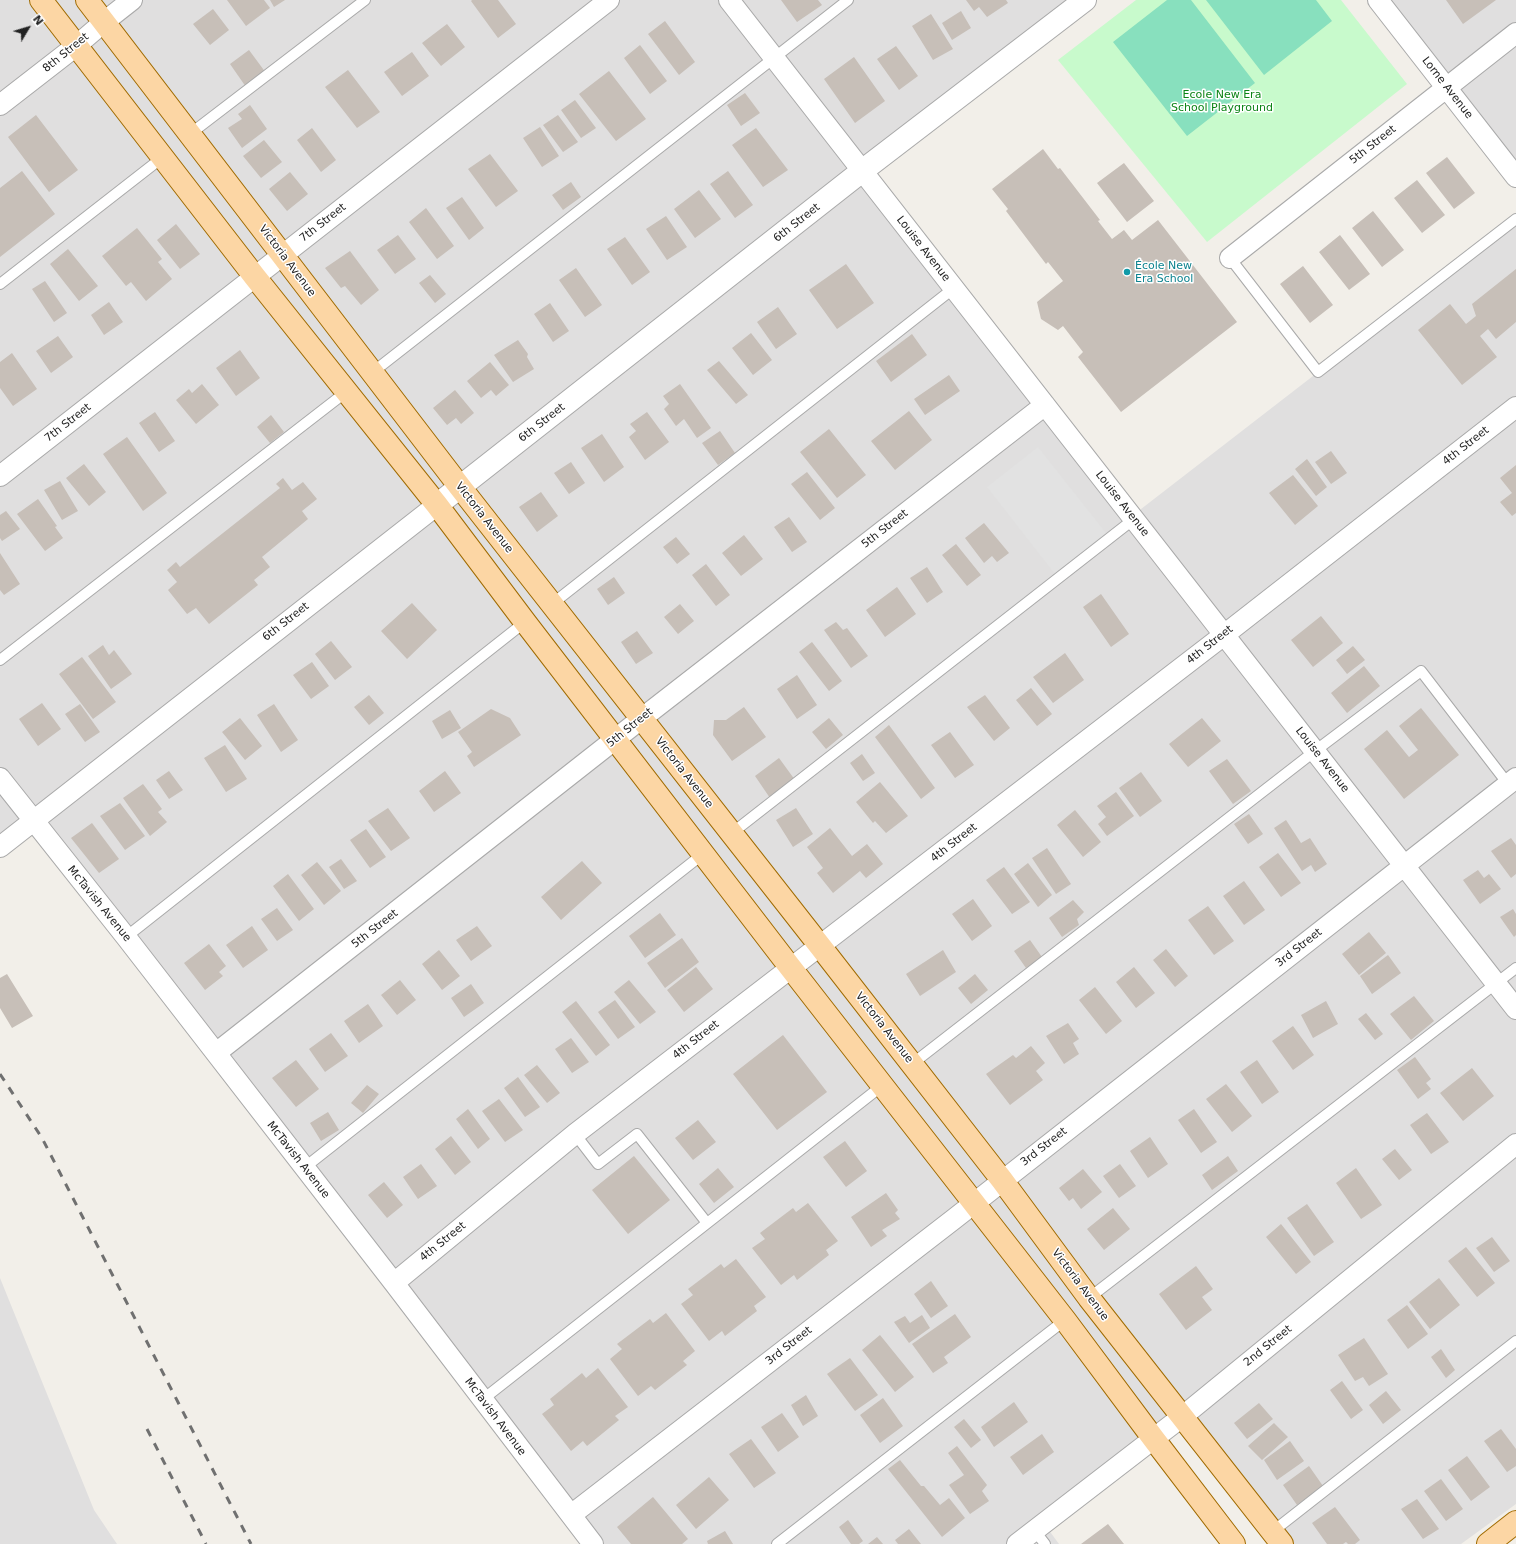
<!DOCTYPE html>
<html>
<head>
<meta charset="utf-8">
<style>
	body { margin:0 }
	#map { position:relative; width:1516px; height:1544px; overflow:hidden; background:#f2efe9; font-family:"DejaVu Sans",sans-serif }
	canvas { display:block }
	.north { position:absolute; left:8px; top:8px; width:40px; height:40px; -webkit-text-stroke:3px #fff; paint-order:stroke; rotate:52deg; font-size:11px; font-weight:700; line-height:16px; text-align:center; color:#222 }
	.north::after { content:''; display:block; margin:auto; width:14px; height:18px; background:#222; clip-path:polygon(50% 0,100% 100%,50% 72%,0 100%) }
</style>
</head>
<body>
<div id="map">
<canvas width="1516" height="1544"></canvas>
<div class="north">N</div>
</div>
<script>
const ctx = document.querySelector('canvas').getContext('2d');
ctx.lineJoin = 'round';
function fillPath(path, color) { ctx.fillStyle = color; ctx.fill(path, 'evenodd'); }
const toPath = rows => new Path2D(rows.map(r => 'M' + r).join(''));
function strokePath(path, color, width, dash) { ctx.strokeStyle = color; ctx.lineWidth = width; ctx.lineCap = dash ? 'butt' : 'round'; ctx.setLineDash(dash || []); ctx.stroke(path); }
function drawText(font, color, halo, rows, align = 'center') {
  ctx.font = font + ' "DejaVu Sans",sans-serif'; ctx.lineWidth = 3; ctx.setLineDash([]); ctx.textBaseline = 'middle'; ctx.strokeStyle = halo; ctx.fillStyle = color; for (const [text, x, y, turn = 0] of rows) {
    ctx.save(); ctx.translate(x, y); ctx.rotate((+turn || 0) * Math.PI / 180); ctx.textAlign = isNaN(turn) ? turn : align; if (halo) ctx.strokeText(text, 0, 0); ctx.fillText(text, 0, 0); ctx.restore();
  }
}
const residential = toPath([
	[0,0,1082,0,862,171,1132,516,1516,219,1516,1504,1461,1544,1294,1544,1194,1414,1048,1529,1059,1544,595,1544,34,822,0,847],
	[1390,0,1516,0,1516,162],
	[0,1278,94,1510,117,1544,0,1544]
]);
const park = toPath([
	[1136,0,1341,0,1407,84,1207,242,1058,60]
]);
const pitch = toPath([
	[1167,0,1191,0,1255,83,1187,136,1113,42],
	[1206,0,1316,0,1332,21,1264,75]
]);
const parking = toPath([
	[1038,447,1110,538,1058,578,987,487]
]);
const building = toPath([
	[227,0,264,0,270,8,246,26],
	[270,0,285,0,274,7],
	[472,0,498,0,516,24,498,38,471,1],
	[781,0,818,0,822,5,797,22],
	[966,0,1006,0,1008,3,987,17,979,7,974,11],
	[1446,0,1496,0,1463,24],
	[213,9,229,30,210,45,193,24],
	[961,11,971,28,952,40,942,23],
	[931,14,953,49,933,60,912,26],
	[665,21,695,62,679,75,648,34],
	[447,24,465,47,441,66,422,43],
	[640,45,667,81,650,94,624,58],
	[896,46,918,76,899,90,877,59],
	[249,50,266,73,246,87,230,64],
	[412,52,429,76,402,96,384,72],
	[854,57,885,101,855,123,824,79],
	[348,70,380,112,357,128,325,87],
	[609,71,646,119,616,141,579,94],
	[745,93,760,113,741,126,727,105],
	[575,100,596,128,581,138,561,110],
	[250,105,267,129,242,148,228,128,242,119,238,114],
	[36,115,78,170,49,192,8,137],
	[558,115,578,142,563,152,543,125],
	[540,127,559,156,542,167,523,138],
	[312,128,336,160,321,172,297,140],
	[756,128,788,170,763,187,732,145],
	[264,140,282,162,261,178,243,156],
	[1043,149,1058,169,1060,168,1100,220,1098,221,1112,239,1124,230,1132,240,1158,220,1237,322,1121,412,1078,357,1083,352,1063,326,1058,330,1041,319,1037,302,1063,281,1048,262,1046,264,1006,211,1008,209,992,189],
	[490,154,518,191,496,207,468,169],
	[1447,157,1475,193,1454,209,1426,173],
	[1124,163,1154,201,1127,222,1097,183],
	[22,171,55,214,0,257,0,188],
	[728,171,753,205,735,218,710,184],
	[290,172,308,194,287,211,269,189],
	[1417,180,1445,215,1422,233,1394,198],
	[571,182,581,197,563,210,552,195],
	[699,190,721,219,695,238,674,209],
	[462,197,484,228,469,240,446,208],
	[426,208,454,246,437,259,409,222],
	[1373,211,1404,250,1382,267,1352,228],
	[666,216,687,247,667,260,646,229],
	[176,224,200,254,180,269,157,240],
	[137,228,162,259,158,262,172,279,146,301,131,282,126,286,102,256],
	[398,235,416,259,395,274,377,250],
	[1340,235,1370,274,1349,290,1319,252],
	[625,237,650,272,632,285,607,249],
	[68,249,98,286,79,301,50,264],
	[350,251,379,290,361,305,345,286,341,288,325,268],
	[846,264,874,303,837,329,809,290],
	[1303,266,1333,305,1310,323,1280,284],
	[576,268,602,305,585,317,559,280],
	[1516,269,1516,322,1496,339,1488,329,1480,336,1497,357,1462,385,1418,330,1450,304,1466,324,1476,316,1472,304],
	[430,275,446,294,435,303,419,283],
	[45,281,67,313,54,322,32,289],
	[109,302,123,322,104,335,91,315],
	[550,303,569,331,553,342,534,314],
	[778,307,797,334,776,349,757,322],
	[751,333,772,360,753,375,732,348],
	[912,334,927,355,891,382,876,361],
	[58,336,73,357,51,373,36,351],
	[518,340,528,354,527,357,534,369,513,382,494,355],
	[240,350,260,378,236,396,216,368],
	[12,353,37,389,13,406,0,388,0,362],
	[719,361,748,395,736,404,707,370],
	[490,362,509,385,496,396,491,390,481,398,467,381],
	[949,375,960,391,925,415,914,399],
	[202,384,219,405,196,424,176,400,189,389,192,393],
	[680,384,711,428,697,438,684,419,676,426,664,409,669,404,663,396],
	[455,390,474,413,461,424,456,418,447,425,433,408],
	[909,411,932,440,895,470,871,441],
	[155,412,175,441,159,452,139,423],
	[647,412,669,442,645,460,629,437,636,431,630,424],
	[271,415,284,432,270,443,257,427],
	[829,429,866,475,837,498,800,452],
	[720,431,735,453,718,465,702,443],
	[602,434,624,467,604,482,581,448],
	[127,437,167,493,143,511,103,454],
	[1331,451,1347,473,1331,484,1315,462],
	[1307,459,1327,487,1316,496,1295,469],
	[571,462,585,483,569,494,554,473],
	[84,464,106,492,89,506,66,478],
	[1516,465,1516,513,1512,516,1500,502,1512,493,1500,478],
	[807,472,835,508,820,520,791,484],
	[1293,475,1318,506,1295,525,1269,493],
	[283,478,292,490,303,482,317,499,302,511,308,519,262,557,270,567,254,580,258,585,209,624,196,608,187,614,168,590,177,582,167,570,176,562,180,567,280,488,276,484],
	[60,481,78,511,62,520,44,490],
	[541,492,558,516,537,532,519,507],
	[38,499,57,526,55,527,63,538,45,551,17,514],
	[6,511,20,529,2,541,0,538,0,515],
	[789,517,807,542,792,552,774,527],
	[984,523,1009,553,997,562,992,556,984,563,965,538],
	[744,535,763,559,741,576,722,553],
	[676,537,690,554,677,564,663,547],
	[956,544,981,575,967,586,942,555],
	[0,553,20,584,4,595,0,590],
	[706,564,730,595,716,606,692,575],
	[927,567,943,592,927,603,910,578],
	[614,577,625,593,608,605,597,589],
	[897,587,916,614,885,637,866,610],
	[1101,594,1129,634,1111,647,1083,607],
	[412,603,437,630,407,659,381,631],
	[680,604,694,621,678,634,664,617],
	[1321,616,1343,643,1313,667,1291,640],
	[836,622,843,630,847,628,868,656,851,668,824,630],
	[637,631,653,653,636,664,621,642],
	[331,641,352,667,335,680,315,654],
	[812,642,842,681,829,691,799,652],
	[103,645,109,655,114,650,132,674,111,689,88,656],
	[1353,646,1365,660,1347,674,1336,660],
	[1065,653,1084,680,1053,703,1033,677],
	[82,657,116,702,93,719,59,674],
	[312,662,329,686,311,699,293,675],
	[1364,666,1380,686,1347,713,1331,693],
	[797,675,817,705,797,719,777,689],
	[1031,688,1052,714,1037,726,1016,700],
	[369,695,384,713,369,725,354,707],
	[985,695,1010,728,994,741,967,707],
	[42,703,61,729,38,746,19,719],
	[80,704,100,732,85,742,65,714],
	[274,704,298,740,281,752,257,715],
	[744,707,766,737,732,761,713,735,714,720,726,720],
	[1421,708,1459,755,1404,799,1364,749,1387,730,1409,757,1418,750,1399,726],
	[491,709,510,718,521,735,474,767,467,756,472,752,458,732],
	[450,710,461,728,442,739,432,721],
	[240,718,262,746,245,760,222,732],
	[829,718,843,735,826,749,812,732],
	[1202,718,1221,741,1188,767,1169,744],
	[889,725,935,788,921,799,875,737],
	[950,732,974,765,955,778,931,745],
	[225,745,247,779,226,792,204,758],
	[862,754,875,773,863,781,850,763],
	[779,758,795,780,770,798,755,776],
	[1227,759,1251,791,1233,804,1209,771],
	[169,771,183,790,169,799,156,780],
	[445,771,461,793,434,812,419,791],
	[1141,772,1162,801,1140,817,1119,788],
	[880,782,908,816,886,833,875,821,873,823,856,802],
	[143,784,162,809,158,812,167,822,150,836,123,798],
	[1116,792,1134,816,1107,836,1098,824,1106,817,1097,806],
	[120,803,145,836,125,850,100,816],
	[388,808,410,838,391,851,368,821],
	[796,808,813,834,793,847,776,820],
	[1075,810,1101,842,1083,857,1057,825],
	[1249,814,1263,834,1248,844,1234,824],
	[1286,820,1301,843,1310,838,1327,864,1315,872,1311,865,1302,871,1274,828],
	[92,823,119,859,99,873,71,838],
	[830,828,852,856,867,844,883,864,866,878,860,871,833,893,817,873,823,868,807,847],
	[366,829,386,857,370,868,350,840],
	[1511,838,1516,845,1516,874,1511,878,1491,851],
	[1047,848,1071,884,1056,894,1032,858],
	[1278,853,1301,883,1281,897,1259,867],
	[341,859,357,881,344,889,329,867],
	[582,861,602,883,561,920,541,897],
	[317,862,341,891,324,905,301,875],
	[1028,863,1052,895,1038,907,1014,874],
	[1004,867,1030,902,1012,914,986,880],
	[1478,870,1484,878,1489,874,1501,889,1480,904,1463,880],
	[288,874,314,909,299,921,273,886],
	[1244,881,1265,910,1244,925,1223,896],
	[973,899,992,926,972,941,952,914],
	[1073,900,1084,912,1077,919,1079,925,1062,937,1049,918],
	[1208,906,1234,941,1214,955,1188,920],
	[277,908,293,930,277,941,261,919],
	[1513,909,1516,914,1516,935,1514,937,1500,917],
	[660,913,676,935,645,958,629,936],
	[252,926,268,950,243,968,226,945],
	[477,926,492,946,471,961,456,940],
	[1369,932,1386,953,1359,975,1342,954],
	[682,938,699,962,665,988,647,963],
	[1030,940,1042,957,1026,968,1014,951],
	[209,944,226,966,219,972,223,976,205,990,184,963],
	[1166,949,1188,976,1175,987,1153,960],
	[439,950,460,976,442,990,422,964],
	[943,950,956,972,920,996,906,974],
	[1388,955,1401,973,1372,994,1360,976],
	[696,967,713,989,684,1012,667,990],
	[1134,967,1155,993,1136,1008,1116,982],
	[7,974,33,1016,12,1028,0,1008,0,978],
	[975,974,988,990,971,1004,958,988],
	[400,980,416,1000,397,1015,381,995],
	[629,980,656,1012,640,1024,614,992],
	[471,984,484,1003,464,1017,451,998],
	[1095,987,1122,1021,1106,1034,1079,1000],
	[1414,996,1434,1021,1411,1040,1390,1014],
	[615,1000,635,1027,618,1039,598,1012],
	[576,1001,610,1045,596,1056,562,1012],
	[1326,1001,1338,1024,1313,1038,1301,1015],
	[368,1004,383,1026,359,1043,344,1021],
	[1366,1013,1383,1034,1375,1040,1358,1019],
	[1068,1023,1079,1039,1073,1043,1079,1054,1064,1064,1046,1036],
	[1293,1026,1314,1055,1293,1070,1272,1041],
	[331,1033,348,1056,325,1072,309,1049],
	[783,1035,827,1092,777,1130,733,1074],
	[571,1038,589,1062,572,1073,555,1049],
	[1031,1046,1045,1063,1036,1071,1043,1080,1010,1105,986,1074,1013,1055,1016,1058],
	[1415,1057,1431,1079,1426,1083,1431,1089,1418,1099,1397,1070],
	[296,1060,319,1089,296,1107,272,1078],
	[1257,1060,1279,1092,1262,1104,1240,1072],
	[537,1065,560,1093,547,1103,524,1075],
	[1472,1068,1494,1096,1463,1121,1440,1093],
	[518,1077,540,1107,525,1117,504,1088],
	[1226,1084,1252,1116,1232,1132,1206,1099],
	[367,1085,379,1094,363,1113,351,1103],
	[499,1099,523,1130,505,1142,482,1111],
	[468,1109,490,1139,478,1149,456,1119],
	[1194,1109,1217,1142,1201,1153,1178,1120],
	[328,1112,339,1130,321,1141,310,1123],
	[1427,1113,1449,1142,1431,1154,1410,1125],
	[698,1120,716,1142,693,1160,675,1138],
	[451,1136,471,1162,455,1175,435,1149],
	[1150,1137,1168,1164,1148,1178,1130,1151],
	[845,1141,867,1171,846,1187,823,1157],
	[1395,1149,1412,1170,1399,1180,1382,1159],
	[634,1156,670,1200,628,1234,592,1190],
	[1228,1156,1238,1171,1212,1190,1202,1175],
	[421,1164,437,1186,418,1199,403,1177],
	[1120,1164,1136,1186,1119,1198,1103,1176],
	[718,1168,734,1187,714,1203,699,1184],
	[1356,1168,1382,1205,1361,1219,1336,1183],
	[1083,1169,1102,1192,1081,1209,1073,1198,1069,1201,1059,1188],
	[384,1182,403,1205,387,1218,368,1195],
	[886,1193,898,1210,895,1213,900,1219,882,1230,887,1236,871,1247,851,1217],
	[808,1203,838,1241,826,1250,829,1255,797,1280,794,1275,781,1285,752,1248,765,1239,760,1233,793,1208,796,1212],
	[1307,1204,1334,1242,1314,1256,1287,1218],
	[1113,1208,1130,1229,1104,1250,1087,1229],
	[1281,1224,1311,1262,1296,1274,1266,1237],
	[1492,1237,1510,1261,1494,1272,1476,1248],
	[1466,1247,1495,1283,1477,1297,1448,1261],
	[736,1259,766,1297,754,1306,757,1311,725,1336,722,1331,709,1341,681,1304,693,1295,688,1289,721,1264,724,1268],
	[1196,1266,1213,1289,1202,1297,1212,1310,1186,1330,1159,1294],
	[1439,1278,1460,1305,1430,1329,1409,1302],
	[931,1281,948,1306,931,1318,914,1294],
	[1407,1305,1428,1334,1408,1349,1387,1320],
	[666,1313,695,1351,683,1361,687,1365,655,1390,651,1386,638,1396,610,1359,622,1349,617,1344,650,1319,653,1323],
	[955,1314,971,1337,944,1357,948,1363,933,1373,912,1344],
	[922,1315,930,1328,909,1343,894,1322,905,1316,910,1323],
	[880,1335,914,1377,895,1392,862,1350],
	[1364,1338,1388,1374,1369,1386,1363,1377,1355,1381,1338,1355],
	[1441,1349,1455,1370,1446,1378,1431,1357],
	[850,1358,878,1395,855,1411,827,1374],
	[598,1368,628,1407,615,1416,619,1420,587,1446,583,1441,571,1451,542,1414,554,1405,550,1399,582,1373,586,1378],
	[1342,1381,1363,1410,1351,1419,1330,1390],
	[1386,1391,1401,1410,1383,1424,1369,1405],
	[806,1395,818,1416,803,1426,791,1405],
	[883,1398,903,1426,880,1443,860,1415],
	[1014,1402,1028,1422,994,1447,981,1427],
	[1259,1403,1273,1419,1247,1439,1234,1423],
	[782,1413,799,1437,778,1452,761,1427],
	[964,1419,981,1440,971,1448,954,1427],
	[1274,1423,1288,1437,1262,1460,1248,1446],
	[1501,1429,1516,1449,1516,1466,1507,1472,1484,1441],
	[1042,1434,1054,1452,1023,1475,1010,1457],
	[751,1439,776,1473,754,1488,729,1454],
	[1290,1441,1304,1461,1277,1480,1264,1460],
	[957,1446,987,1485,982,1491,989,1501,970,1514,949,1485,964,1475,948,1453],
	[1467,1456,1490,1487,1471,1501,1448,1470],
	[900,1460,921,1486,924,1486,940,1505,949,1498,965,1518,942,1537,888,1469],
	[1309,1466,1323,1486,1297,1505,1283,1485],
	[709,1477,729,1500,696,1529,676,1505],
	[1441,1479,1463,1509,1446,1521,1424,1491],
	[653,1497,688,1539,682,1544,631,1544,617,1527],
	[1417,1499,1439,1529,1423,1539,1401,1509],
	[1335,1507,1360,1540,1355,1544,1348,1544,1346,1542,1343,1544,1327,1544,1312,1523],
	[848,1520,863,1541,859,1544,851,1544,839,1527],
	[1108,1524,1124,1544,1081,1544],
	[909,1529,921,1544,898,1544,895,1540],
	[725,1531,733,1544,708,1544,707,1541],
	[877,1537,883,1544,868,1544]
]);
const service = toPath([
	[190,134,365,0],
	[1230,258,1318,372,1516,219],
	[0,284,163,157],
	[373,372,848,0],
	[552,604,954,288],
	[0,660,346,392],
	[732,833,1134,519],
	[126,937,525,622],
	[912,1064,1315,751,1421,671,1508,784],
	[575,1134,598,1164,637,1134,707,1223],
	[304,1168,703,854],
	[1089,1298,1516,968],
	[482,1400,883,1085],
	[1035,1531,1045,1544],
	[1272,1532,1516,1341],
	[777,1544,1065,1320]
]);
const minor = toPath([
	[729,0,1516,1009],
	[1378,0,1516,177],
	[0,105,76,46,104,22,132,0],
	[1230,258,1516,33],
	[0,476,609,0],
	[0,778,126,937,394,1283,593,1544],
	[0,847,437,505],
	[216,1053,641,719,1045,405],
	[394,1283,575,1134,1224,635,1516,407],
	[571,1515,954,1219,1516,778],
	[1017,1544,1183,1416,1516,1144]
]);
const tertiary = toPath([
	[437,505,862,171,1085,0]
]);
const primary = toPath([
	[41,0,255,277,437,505,525,622,790,967,1065,1320,1153,1438,1234,1544],
	[87,0,460,487,820,946,1002,1180,1089,1298,1282,1544],
	[1488,1544,1516,1522]
]);
const rail = toPath([
	[0,1074,42,1138,251,1544],
	[147,1429,206,1544]
]);
const markers = [
	[1127,272,4,"#0f9aa8"]
];
const streetNames = [
	["8th Street",66,53,-39],
	["Lorne Avenue",1447,88,52],
	["5th Street",1373,145,-38],
	["7th Street",323,223,-38],
	["6th Street",797,223,-38],
	["Louise Avenue",923,249,52],
	["Victoria Avenue",287,261,53],
	["7th Street",68,423,-38],
	["6th Street",542,423,-38],
	["4th Street",1466,446,-38],
	["Louise Avenue",1122,504,52],
	["Victoria Avenue",484,518,52],
	["5th Street",885,529,-38],
	["6th Street",286,622,-38],
	["4th Street",1210,645,-38],
	["5th Street",630,728,-39],
	["Louise Avenue",1322,760,52],
	["Victoria Avenue",684,773,52],
	["4th Street",954,843,-38],
	["McTavish Avenue",99,904,51],
	["5th Street",375,929,-38],
	["3rd Street",1299,948,-38],
	["Victoria Avenue",884,1028,52],
	["4th Street",696,1040,-38],
	["3rd Street",1044,1147,-38],
	["McTavish Avenue",298,1160,52],
	["4th Street",443,1242,-39],
	["Victoria Avenue",1080,1285,53],
	["3rd Street",789,1346,-38],
	["2nd Street",1268,1346,-39],
	["McTavish Avenue",495,1417,53]
];
const parkNames = [
	["Ecole New Era",1222,95],
	["School Playground",1222,108]
];
const cultureNames = [
	["École New",1135,266],
	["Era School",1135,279]
];
fillPath(residential, '#e0dfdf');
fillPath(park, '#c8facc');
fillPath(pitch, '#88e0be');
fillPath(parking, '#e2e2e2');
fillPath(building, '#c7bfb8');
strokePath(service, '#a9a9a9', 12);
strokePath(minor, '#a9a9a9', 22);
strokePath(tertiary, '#a9a9a9', 24);
strokePath(primary, '#a06b00', 24);
strokePath(service, '#fff', 10);
strokePath(minor, '#fff', 20);
strokePath(tertiary, '#fff', 22);
strokePath(primary, '#fcd6a4', 22);
strokePath(rail, '#707070', 3, [8, 8]);
for (const [x, y, r, color] of markers) { const dot = new Path2D(); dot.arc(x, y, r, 0, 2 * Math.PI); ctx.fillStyle = color; ctx.fill(dot); strokePath(dot, '#fff', 1.5); }
drawText('11px', '#222', '#fff', streetNames);
drawText('11px', '#0c8416', '#fff', parkNames);
drawText('11px', '#0d838f', '#fff', cultureNames, 'left');
</script>
</body>
</html>
